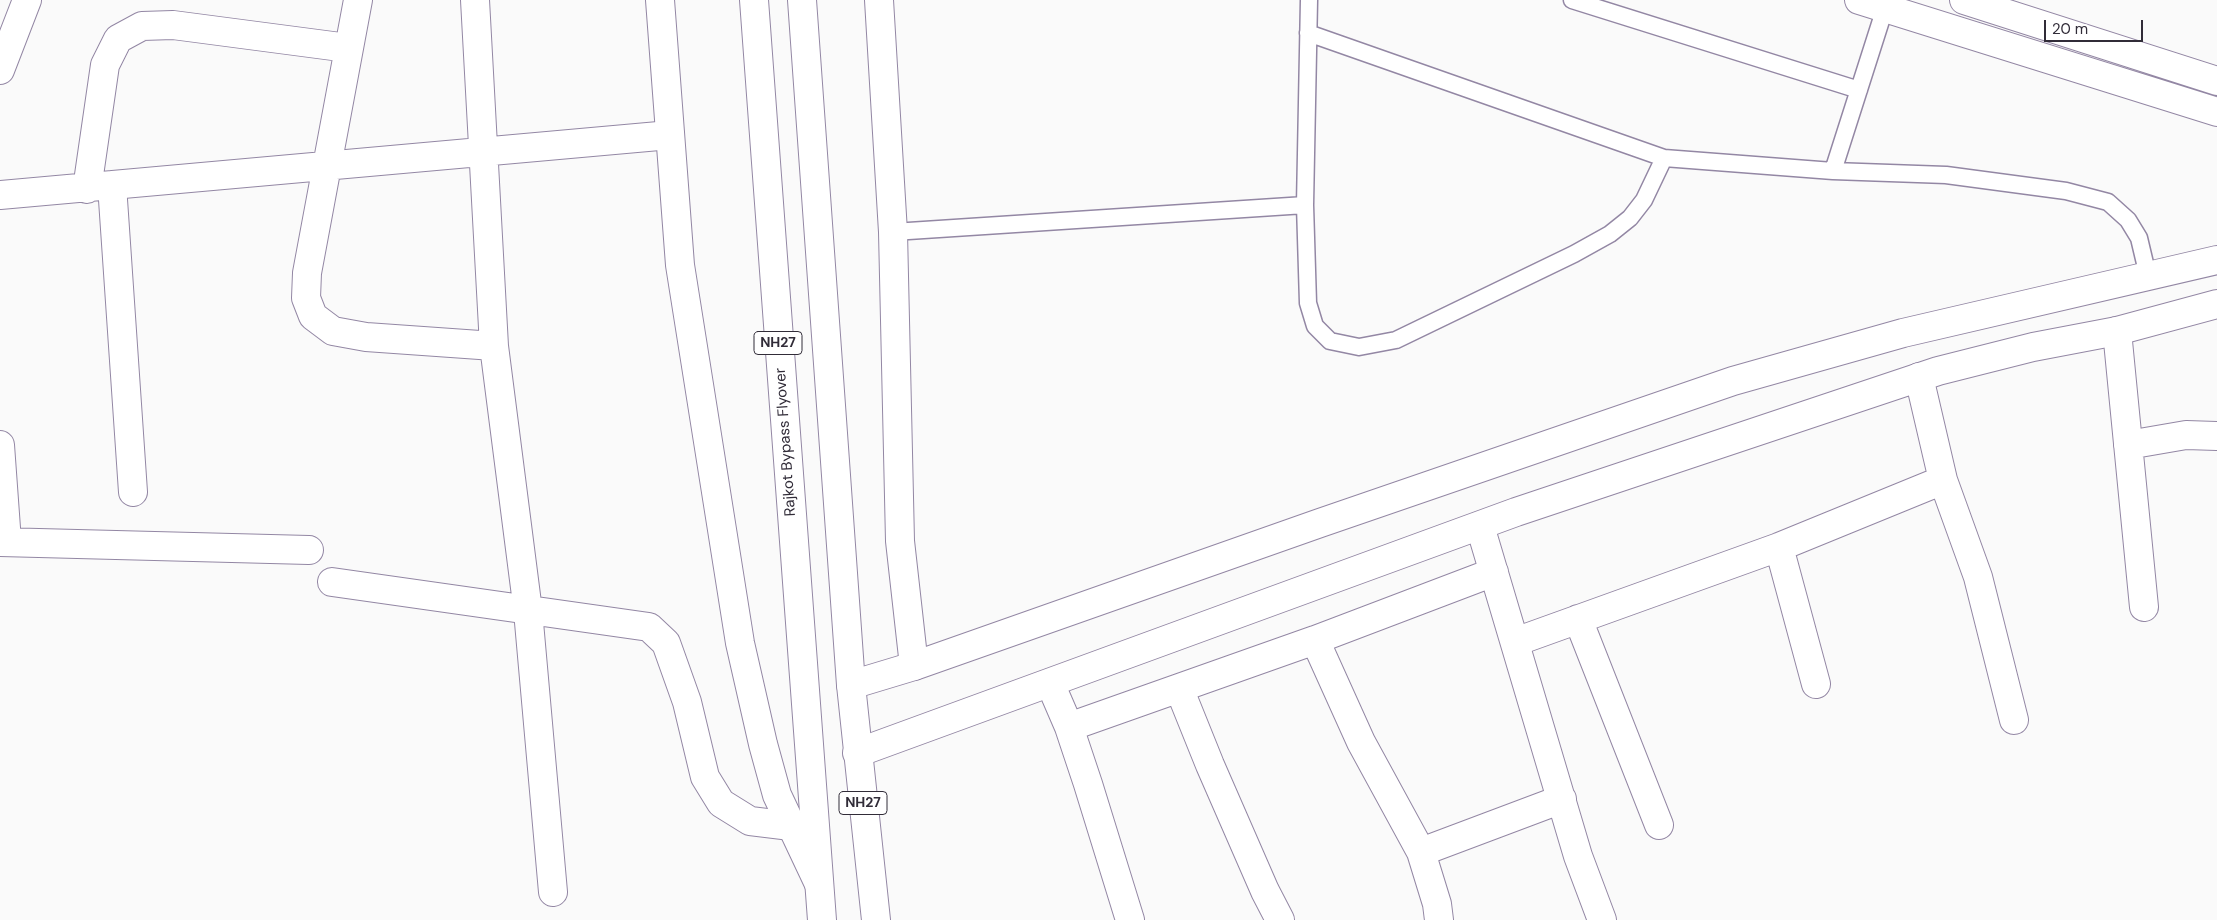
<!DOCTYPE html>
<html>
<head>
<meta charset="utf-8">
<style>
	body { margin:0 }
	#map { position:relative; width:2217px; height:920px; overflow:hidden; background:#fafafa; font-family:"DM Sans",sans-serif }
	canvas { display:block }
	.scale { position:absolute; left:2044px; top:20px; width:99px; height:22px; box-sizing:border-box; border:2px solid #312c38; border-top:0; padding-left:6px; font-size:15px; line-height:18px; white-space:nowrap; color:#312c38; -webkit-text-stroke:4px #fff; paint-order:stroke }
</style>
</head>
<body>
<div id="map">
<canvas width="2217" height="920"></canvas>
<div class="scale">20 m</div>
</div>
<script>
const ctx = document.querySelector('canvas').getContext('2d');
ctx.lineJoin = 'round';
const toPath = rows => new Path2D(rows.map(r => 'M' + r).join(''));
function strokePath(path, color, width, dash) { ctx.strokeStyle = color; ctx.lineWidth = width; ctx.lineCap = dash ? 'butt' : 'round'; ctx.setLineDash(dash || []); ctx.stroke(path); }
function drawText(font, color, halo, rows, align = 'center') {
  ctx.font = font + ' "DM Sans",sans-serif'; ctx.lineWidth = 4.5; ctx.setLineDash([]); ctx.textBaseline = 'middle'; ctx.strokeStyle = halo; ctx.fillStyle = color; for (const [text, x, y, turn = 0] of rows) {
    ctx.save(); ctx.translate(x, y); ctx.rotate((+turn || 0) * Math.PI / 180); ctx.textAlign = isNaN(turn) ? turn : align; if (halo) ctx.strokeText(text, 0, 0); ctx.fillText(text, 0, 0); ctx.restore();
  }
}
const service = toPath([
	[1309,0,1305,205,1308,303,1315,326,1330,341,1359,347,1396,340,1574,254,1610,234,1630,218,1644,200,1664,158],
	[1572,0,1859,90],
	[1308,33,1664,158,1833,171,1946,175,2066,191,2108,202,2128,220,2139,238,2148,276],
	[1833,171,1885,8],
	[893,232,1305,205]
]);
const minor = toPath([
	[358,0,307,273,306,298,313,316,333,331,366,337,494,346],
	[475,0,494,346,528,611,553,892],
	[0,70,27,0],
	[112,185,133,492],
	[87,189,105,65,118,39,142,26,173,25,348,48],
	[0,195,670,135],
	[2117,331,2144,607],
	[1919,377,1943,480,1978,577,2014,720],
	[0,445,7,542],
	[2128,445,2186,435,2217,436],
	[1480,526,1578,856,1602,920],
	[0,542,309,550],
	[1779,547,1816,684],
	[332,582,649,627,666,643,687,702,705,777,721,803,750,821,791,826],
	[1578,619,1659,825],
	[1315,640,1361,742,1421,852,1437,904,1439,920],
	[1515,642,1779,547,1943,480],
	[1050,683,1069,727,1088,784,1130,920],
	[1179,688,1210,765,1265,891,1280,920],
	[1069,727,1315,640,1494,572],
	[1421,852,1562,799]
]);
const tertiary = toPath([
	[660,0,680,265,740,643,763,744,777,795,819,884],
	[879,0,893,232,900,541,914,666],
	[1859,0,2217,112],
	[1964,0,2217,81]
]);
const secondary = toPath([
	[851,685,914,666,1320,523,1733,381,1903,333,2217,260],
	[857,753,1516,512,1938,371,2033,347,2117,331,2217,304]
]);
const trunk = toPath([
	[754,0,822,920],
	[802,0,851,685,876,920]
]);
const shields = [
	[778,343,48],
	[863,803,48]
];
const shieldNames = [
	["NH27",778,343],
	["NH27",863,803]
];
const streetNames = [
	["Rajkot Bypass Flyover",786,442,-94]
];
strokePath(service, '#9387a4', 19);
strokePath(minor, '#9387a4', 30);
strokePath(tertiary, '#9387a4', 30);
strokePath(secondary, '#9387a4', 30);
strokePath(trunk, '#9387a4', 30);
strokePath(service, '#fff', 16);
strokePath(minor, '#fff', 28);
strokePath(tertiary, '#fff', 28);
strokePath(secondary, '#fff', 28);
strokePath(trunk, '#fff', 28);
for (const [x, y, w] of shields) { const box = new Path2D(); box.roundRect(x - w / 2, y - 11.5, w, 23, 4); ctx.fillStyle = '#fff'; ctx.fill(box); strokePath(box, '#312c38', 1); }
drawText('bold 14px', '#312c38', null, shieldNames);
drawText('15px', '#312c38', '#fff', streetNames);
</script>
</body>
</html>
